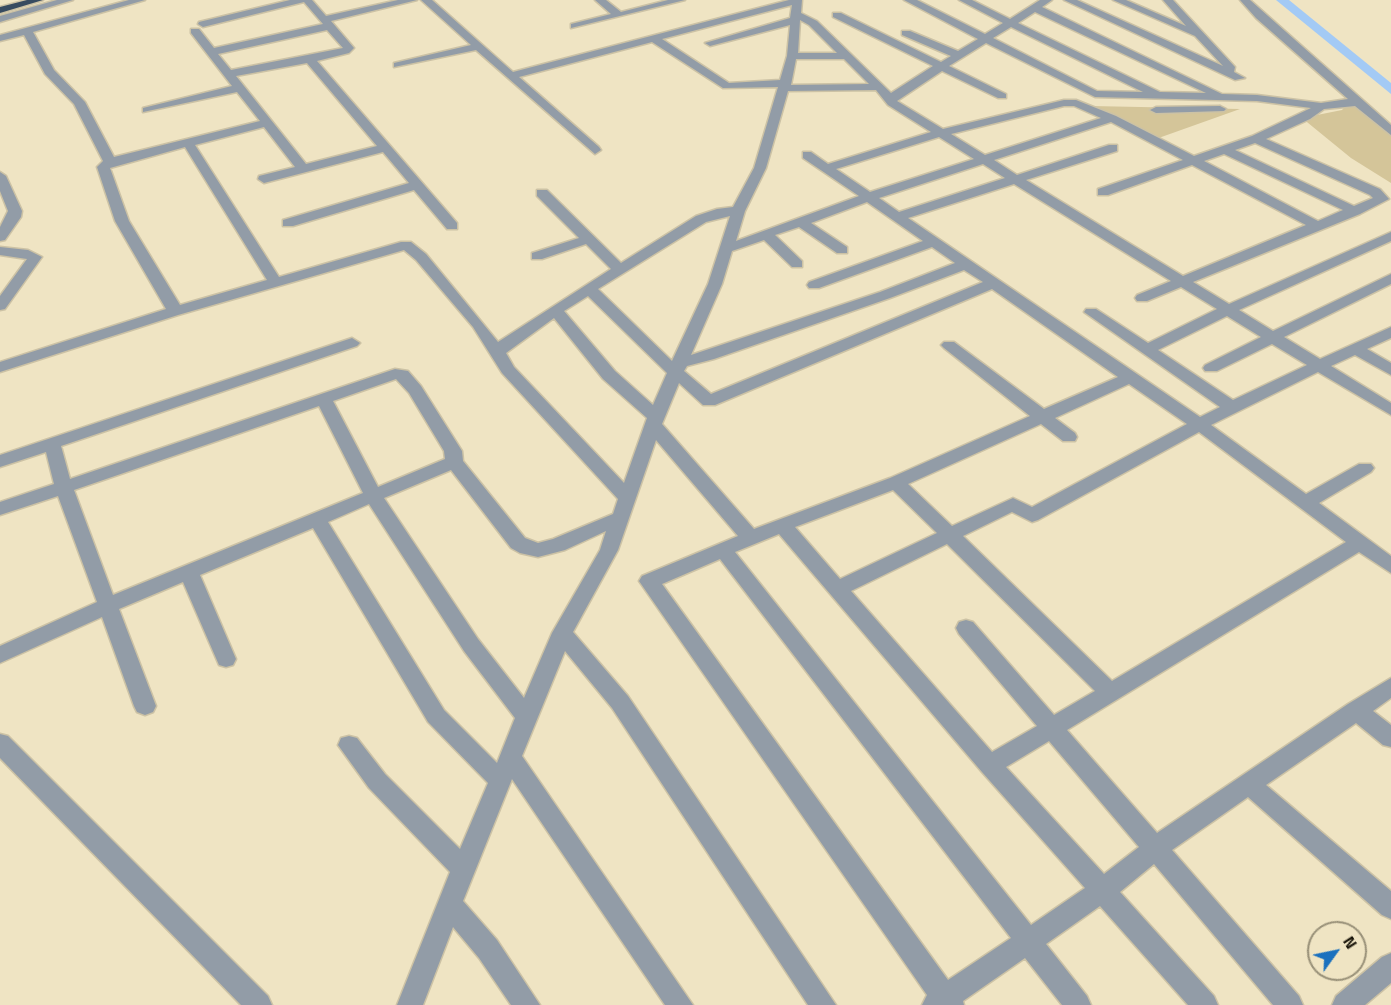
<!DOCTYPE html>
<html>
<head>
<meta charset="utf-8">
<style>
	body { margin:0 }
	#map { position:relative; width:1391px; height:1005px; overflow:hidden; background:#efe4c3; font-family:"Titillium Web",sans-serif }
	canvas { display:block }
	.north { position:absolute; left:1307px; top:921px; width:60px; height:60px; box-sizing:border-box; background:#efe4c3; border:2px solid #989078; border-radius:50%; rotate:57deg; font-size:16px; font-weight:700; line-height:24px; text-align:center; color:#161207 }
	.north::after { content:''; display:block; margin:auto; width:21px; height:27px; background:#1a70be; clip-path:polygon(50% 0,100% 100%,50% 72%,0 100%) }
</style>
</head>
<body>
<div id="map">
<canvas width="1391" height="1005"></canvas>
<div class="north">N</div>
</div>
<script>
const ctx = document.querySelector('canvas').getContext('2d');
ctx.lineJoin = 'round';
function fillPath(path, color) { ctx.fillStyle = color; ctx.fill(path, 'evenodd'); }
const toPath = rows => new Path2D(rows.map(r => 'M' + r).join(''));
function strokePath(path, color, width, dash) { ctx.strokeStyle = color; ctx.lineWidth = width; ctx.lineCap = dash ? 'butt' : 'round'; ctx.setLineDash(dash || []); ctx.stroke(path); }
const green = toPath([
	[1350,101,1391,134,1391,183,1351,158,1302,118,1342,110],
	[1091,106,1240,109,1153,140]
]);
const canal = toPath([
	[1276,0,1289,0,1391,83,1391,94,1276,0]
]);
const minor = toPath([
	[57,0,73,0,0,22,0,16,57,0],
	[129,0,145,0,33,32,54,70,85,102,114,157,260,121,237,92,143,112,143,108,232,86,191,33,191,29,199,29,214,48,323,24,304,2,203,27,198,24,199,22,290,0,312,0,326,16,398,0,417,0,331,21,354,48,349,53,317,61,457,223,457,229,447,229,414,190,293,226,283,226,283,220,409,183,383,152,264,183,258,179,259,176,295,167,264,127,195,145,279,277,401,242,411,242,426,254,498,342,611,269,586,244,542,259,532,259,532,253,579,238,537,196,537,190,547,190,621,263,696,216,717,209,733,207,754,168,778,87,723,88,652,42,519,77,599,147,601,150,595,154,476,50,394,67,394,63,471,45,421,0,432,0,513,72,789,0,802,0,801,13,817,21,891,93,933,66,833,17,833,13,841,13,941,62,951,56,902,35,902,31,910,31,958,51,978,39,904,0,917,0,985,34,1003,23,959,0,972,0,1010,19,1040,0,1052,0,1042,7,1222,94,1257,95,1321,103,1348,99,1256,18,1240,0,1250,0,1391,125,1391,135,1355,106,1324,109,1310,119,1266,139,1380,189,1389,199,1360,214,1193,282,1229,304,1391,232,1391,241,1239,310,1273,331,1391,274,1391,284,1284,337,1320,359,1391,327,1391,338,1367,349,1391,363,1391,375,1355,355,1331,366,1391,403,1391,415,1318,372,1211,425,1306,494,1359,464,1371,464,1374,468,1371,472,1319,503,1391,556,1391,573,1359,552,1067,730,1157,833,1348,704,1391,678,1391,698,1373,711,1391,725,1391,747,1383,745,1356,723,1266,785,1391,891,1391,919,1382,915,1248,797,1172,850,1299,996,1303,1005,1273,1005,1154,864,1120,892,1214,996,1218,1005,1188,1005,1100,906,1046,944,1087,996,1091,1005,1062,1005,1025,958,963,1001,964,1005,922,1005,927,995,639,581,642,576,738,536,656,440,618,550,573,632,628,696,836,1005,808,1005,612,708,565,651,522,756,693,1005,665,1005,512,779,463,901,497,940,540,1005,511,1005,479,958,453,927,423,1005,397,1005,450,872,369,788,338,745,341,738,349,736,357,738,385,774,460,849,488,783,428,722,313,528,200,575,236,659,233,665,226,667,219,665,183,582,119,609,156,706,153,712,145,715,137,712,134,706,102,617,0,663,0,646,97,602,58,496,0,515,0,502,54,484,46,452,0,467,0,455,352,338,360,343,357,346,61,446,70,479,395,369,408,371,421,386,462,451,463,461,525,538,538,543,553,539,613,514,618,499,502,373,473,327,416,260,404,250,178,315,0,372,0,362,166,309,115,221,97,167,103,161,74,104,45,74,24,35,0,41,0,35,129,0],
	[792,5,790,18,705,43,710,46,790,25,787,56,780,80,729,83,662,39,792,5],
	[1035,12,1206,93,1160,92,1018,23,1035,12],
	[800,20,809,25,837,53,798,53,800,20],
	[1011,27,1143,92,1097,91,993,38,1011,27],
	[327,30,343,48,231,70,218,54,327,30],
	[986,43,1095,97,1257,101,1311,108,1252,136,1194,156,1116,116,1076,100,1064,100,943,129,897,101,942,71,998,98,1006,98,1006,94,949,66,986,43],
	[796,59,844,59,869,84,791,85,796,59],
	[307,63,377,146,306,164,236,76,307,63],
	[876,90,888,105,931,132,828,164,811,152,803,152,803,158,859,196,736,241,745,211,766,168,788,91,876,90],
	[1064,106,1074,106,1101,118,985,155,951,134,1064,106],
	[1111,122,1183,160,1098,189,1098,195,1108,195,1192,165,1306,225,1183,276,1026,180,1117,151,1117,145,1109,145,1017,175,994,160,1111,122],
	[939,137,974,159,870,192,836,169,939,137],
	[1255,143,1370,195,1373,198,1354,206,1235,150,1255,143],
	[185,147,267,280,180,305,129,221,110,168,185,147],
	[1224,154,1343,210,1318,221,1204,161,1224,154],
	[983,164,1005,178,899,212,879,198,983,164],
	[1014,184,1171,281,1137,295,1135,298,1137,301,1147,301,1181,287,1217,309,1148,343,1096,309,1086,309,1084,312,1220,407,1200,417,908,218,1014,184],
	[867,202,923,241,809,282,807,285,809,288,819,288,932,247,955,263,880,292,691,355,722,284,732,251,764,240,792,267,802,267,802,261,775,235,799,227,837,253,847,253,847,247,811,223,867,202],
	[730,216,708,284,672,361,598,289,706,222,730,216],
	[964,270,983,282,711,394,684,371,687,366,714,359,890,298,964,270],
	[992,289,1118,377,1044,409,954,342,944,342,941,345,944,348,1030,416,890,478,754,529,662,424,679,383,703,405,715,405,992,289],
	[588,296,667,373,653,405,615,371,564,311,588,296],
	[1227,316,1261,337,1205,365,1203,368,1205,371,1217,371,1272,344,1307,365,1233,400,1158,350,1227,316],
	[554,318,603,379,647,418,624,483,514,367,506,353,554,318],
	[396,379,409,393,444,451,445,459,378,487,333,401,396,379],
	[1129,384,1187,424,1032,507,1013,498,952,526,908,484,1041,424,1063,441,1075,441,1077,437,1075,433,1055,418,1129,384],
	[319,406,363,493,113,595,74,490,319,406],
	[1199,432,1346,542,1112,681,963,536,1012,512,1032,522,1038,520,1199,432],
	[451,470,511,548,520,553,538,557,565,550,606,531,600,550,552,633,524,698,478,639,384,498,451,470],
	[893,490,937,533,840,579,795,527,893,490],
	[369,504,464,651,515,718,497,763,444,710,328,522,369,504],
	[779,534,982,772,1085,888,1031,925,735,552,779,534],
	[947,544,1095,691,1054,715,973,622,966,620,959,622,956,628,959,634,1037,726,992,752,851,591,947,544],
	[720,559,1011,938,948,980,662,584,720,559],
	[1049,741,1139,847,1104,874,1006,767,1049,741],
	[595,0,606,0,621,12,668,0,685,0,571,28,571,24,611,14,595,0],
	[1064,0,1077,0,1223,66,1195,36,1113,0,1126,0,1186,26,1163,0,1173,0,1235,67,1234,72,1245,78,1235,80,1064,0],
	[1220,106,1226,109,1224,111,1156,113,1150,110,1156,107,1220,106],
	[0,172,6,176,22,211,21,217,5,240,0,241,0,227,8,211,0,191,0,172],
	[0,247,28,250,42,257,5,309,0,310,0,296,27,259,0,255,0,247],
	[0,734,8,736,268,996,272,1005,241,1005,0,758,0,734],
	[1391,953,1391,983,1365,1005,1332,1005,1336,996,1382,957,1391,953]
]);
const highway = toPath([
	[27,0,43,0,0,13,0,7,27,0]
]);
fillPath(green, '#d4c599');
fillPath(canal, '#a3caf5');
strokePath(minor, '#ccc2a5', 3);
strokePath(highway, '#ccc2a5', 3);
fillPath(minor, '#929ca7');
fillPath(highway, '#374b60');
</script>
</body>
</html>
